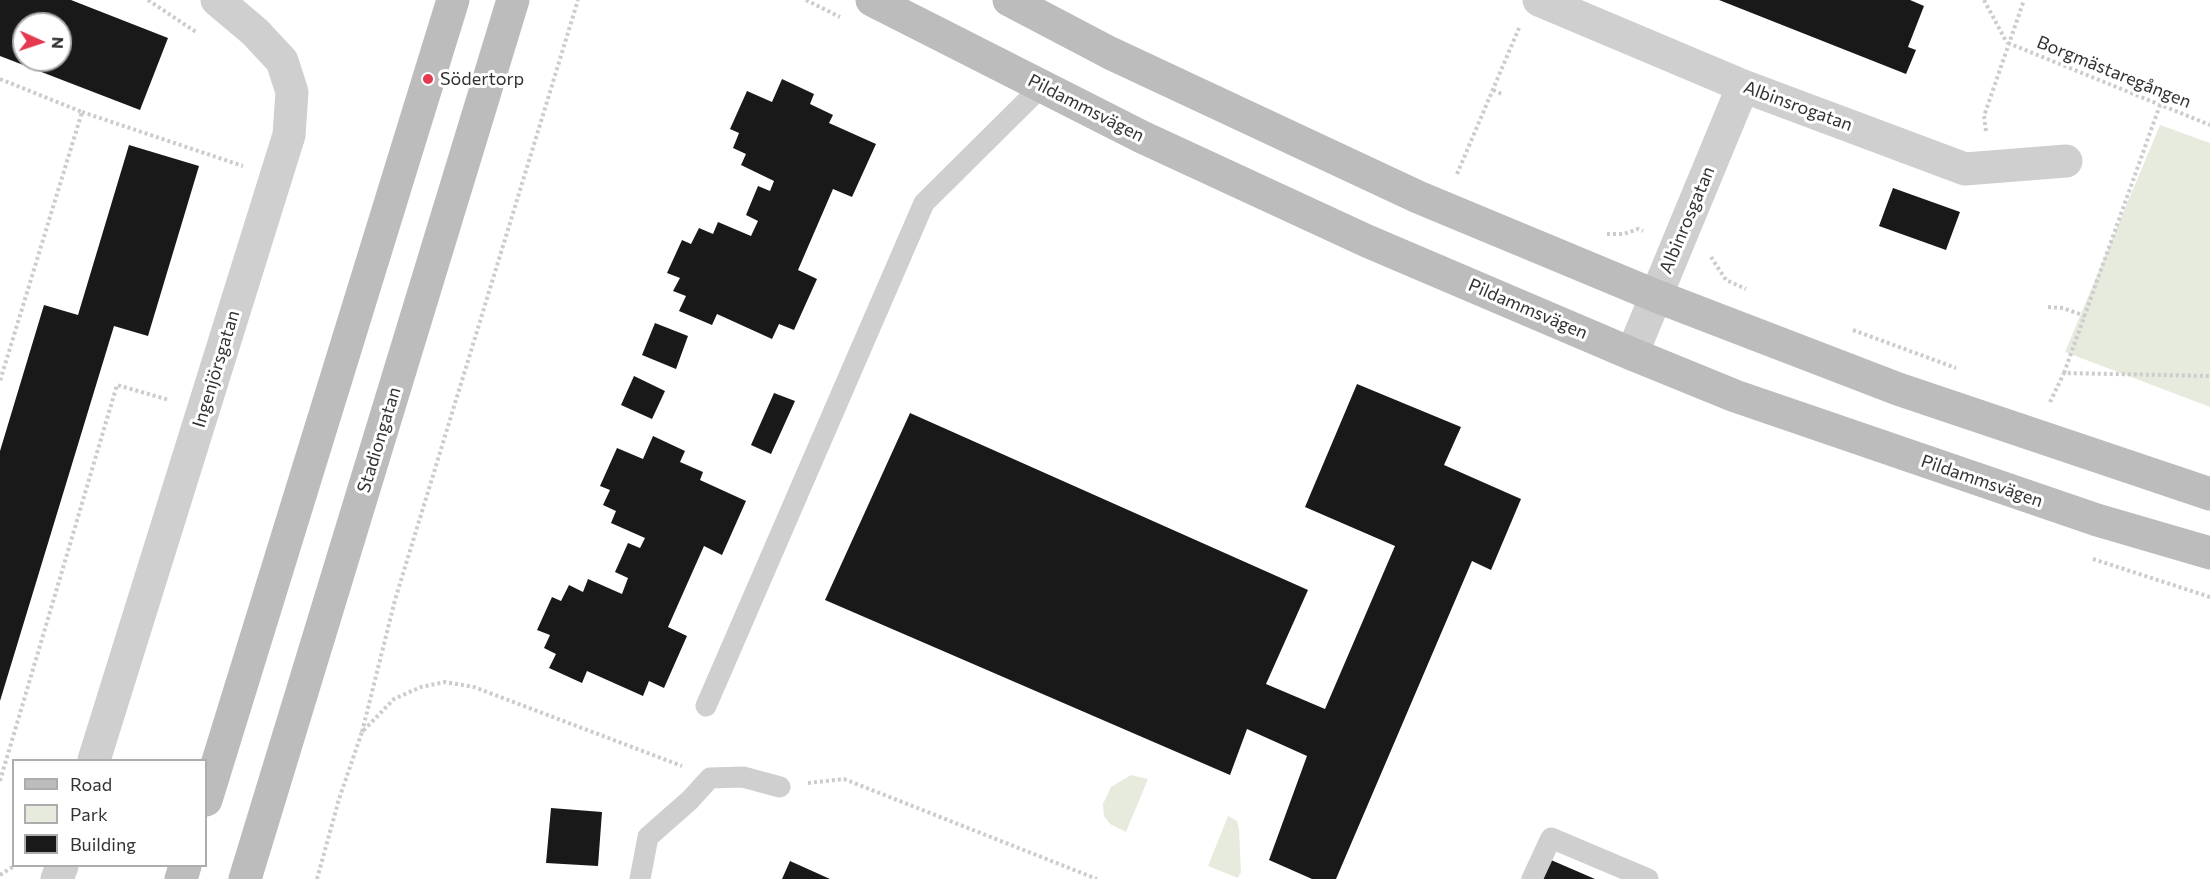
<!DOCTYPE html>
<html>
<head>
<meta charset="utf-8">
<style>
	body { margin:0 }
	#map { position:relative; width:2210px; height:879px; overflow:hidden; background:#fff; font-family:Commissioner,sans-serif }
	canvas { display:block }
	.legend { position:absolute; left:12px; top:759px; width:195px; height:108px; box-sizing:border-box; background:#fff; border:2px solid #adadad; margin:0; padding:8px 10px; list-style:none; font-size:18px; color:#323232 }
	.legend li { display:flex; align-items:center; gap:12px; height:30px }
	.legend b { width:30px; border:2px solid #adadad }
	.north { position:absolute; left:12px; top:12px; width:60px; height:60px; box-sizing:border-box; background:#fff; border:2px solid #adadad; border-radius:50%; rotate:93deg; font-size:16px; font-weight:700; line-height:24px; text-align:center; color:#323232 }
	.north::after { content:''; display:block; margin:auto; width:21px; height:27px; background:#e4394f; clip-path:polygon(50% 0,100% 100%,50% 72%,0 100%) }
</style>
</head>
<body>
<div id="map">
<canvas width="2210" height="879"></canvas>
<ul class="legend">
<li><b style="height:8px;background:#bcbcbc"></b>Road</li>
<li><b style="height:16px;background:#e6ebde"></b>Park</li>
<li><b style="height:16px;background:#191919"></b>Building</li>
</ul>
<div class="north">N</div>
</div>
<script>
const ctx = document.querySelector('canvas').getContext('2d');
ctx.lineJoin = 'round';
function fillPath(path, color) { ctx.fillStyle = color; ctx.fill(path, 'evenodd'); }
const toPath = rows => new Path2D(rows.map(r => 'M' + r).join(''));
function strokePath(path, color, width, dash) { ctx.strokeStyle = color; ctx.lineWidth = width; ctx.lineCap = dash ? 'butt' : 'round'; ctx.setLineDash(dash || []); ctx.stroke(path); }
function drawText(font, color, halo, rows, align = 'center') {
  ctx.font = font + ' Commissioner,sans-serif'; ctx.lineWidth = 6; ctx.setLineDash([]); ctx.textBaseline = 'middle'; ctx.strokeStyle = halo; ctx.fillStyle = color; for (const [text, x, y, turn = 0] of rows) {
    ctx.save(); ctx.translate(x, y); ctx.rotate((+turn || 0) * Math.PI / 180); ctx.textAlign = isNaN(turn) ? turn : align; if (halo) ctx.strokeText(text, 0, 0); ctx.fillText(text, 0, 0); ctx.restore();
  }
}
const green = toPath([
	[2160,125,2210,143,2210,407,2065,352],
	[1131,775,1148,779,1126,832,1110,824,1104,816,1103,804,1111,787],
	[1228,816,1237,821,1239,829,1241,872,1238,878,1208,866]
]);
const building = toPath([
	[0,0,71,0,168,38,140,110,0,56],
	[24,24,60,24,60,60,24,60],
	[1719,0,1910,0,1924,6,1908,47,1916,50,1906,74],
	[782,79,814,94,810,104,833,115,829,123,876,144,852,197,833,189,798,270,817,279,794,330,779,324,772,339,717,314,712,325,679,311,686,296,673,291,680,278,667,273,682,240,691,244,699,228,713,234,718,222,751,236,758,221,746,215,758,186,770,191,774,181,741,165,746,154,733,148,739,133,730,129,747,91,772,102],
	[129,145,199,166,148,336,114,326,0,701,0,451,44,305,78,315],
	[1893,188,1960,212,1946,250,1879,226],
	[655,323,688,336,676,369,642,355],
	[634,376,665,391,652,419,621,405],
	[1357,384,1461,427,1444,465,1521,499,1491,570,1472,561,1336,879,1312,879,1269,860,1307,756,1247,729,1230,775,825,600,910,413,1308,590,1266,684,1325,709,1395,546,1305,507],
	[774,393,795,401,771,454,751,445],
	[653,436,685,451,680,462,703,472,700,480,746,501,722,555,704,546,668,627,687,636,664,688,649,681,643,696,587,671,582,683,549,668,556,654,544,648,550,635,537,630,552,597,561,601,569,585,583,592,588,579,622,594,628,578,615,572,628,543,640,548,645,538,611,523,616,511,603,505,610,490,600,486,617,448,643,459],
	[551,808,602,812,598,866,546,863],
	[1551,860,1595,879,1543,879],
	[790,861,830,879,782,879]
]);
const path = toPath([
	[148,0,196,32],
	[806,0,840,17],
	[1984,0,2007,43],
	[2008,43,2210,125],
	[0,79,82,112,0,381],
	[1493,90,1504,95],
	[82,112,243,166],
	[1986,131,1984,116,2024,0],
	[1457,174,1519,28],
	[1607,234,1624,234,1638,229,1643,231],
	[1711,257,1726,280,1746,289],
	[2048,307,2063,308,2085,316],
	[1853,330,1956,368],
	[2064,373,2160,105],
	[2050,402,2064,373,2210,376],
	[2093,559,2210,597],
	[362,732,395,600,578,0],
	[0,781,117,385,169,400],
	[808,783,844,779,1097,879],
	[0,875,14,866],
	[317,879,339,799,362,732,394,699,421,687,445,682,474,687,682,766]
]);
const service = toPath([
	[706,706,924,203,1042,86],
	[640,879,648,837,690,800,710,778,743,777,780,787],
	[1532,879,1551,838,1648,879]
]);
const minor = toPath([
	[1539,0,1743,86,1965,169,2066,161],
	[1632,354,1743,86],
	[94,760,289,135,292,92,282,61,255,32,217,0],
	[57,879,62,866]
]);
const secondary = toPath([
	[872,0,1142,137,1367,241,1632,354,1735,396,2097,520,2210,553],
	[1009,0,1110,53,1418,197,1656,296,1898,389,2210,494],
	[206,800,453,0],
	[181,879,185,866],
	[245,879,513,0]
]);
const markers = [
	[428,79,6,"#e4394f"]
];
const streetNames = [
	["Borgmästaregången",2114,72,22],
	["Albinsrogatan",1798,106,20],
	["Pildammsvägen",1086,108,27],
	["Albinrosgatan",1687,220,-67],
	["Pildammsvägen",1528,309,23],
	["Ingenjörsgatan",216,369,-73],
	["Stadiongatan",379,440,-73],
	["Pildammsvägen",1982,481,19]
];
const poiNames = [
	["Södertorp",440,79]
];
fillPath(green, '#e6ebde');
fillPath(building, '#191919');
strokePath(path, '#ccc', 4, [3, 3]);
strokePath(service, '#cfcfcf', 21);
strokePath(minor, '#cfcfcf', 33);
strokePath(secondary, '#bcbcbc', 33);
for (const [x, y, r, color] of markers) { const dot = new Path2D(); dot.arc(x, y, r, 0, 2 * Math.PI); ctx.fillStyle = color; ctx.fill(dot); strokePath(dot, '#fff', 2); }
drawText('18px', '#323232', '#fff', streetNames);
drawText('18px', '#323232', '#fff', poiNames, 'left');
</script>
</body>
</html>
